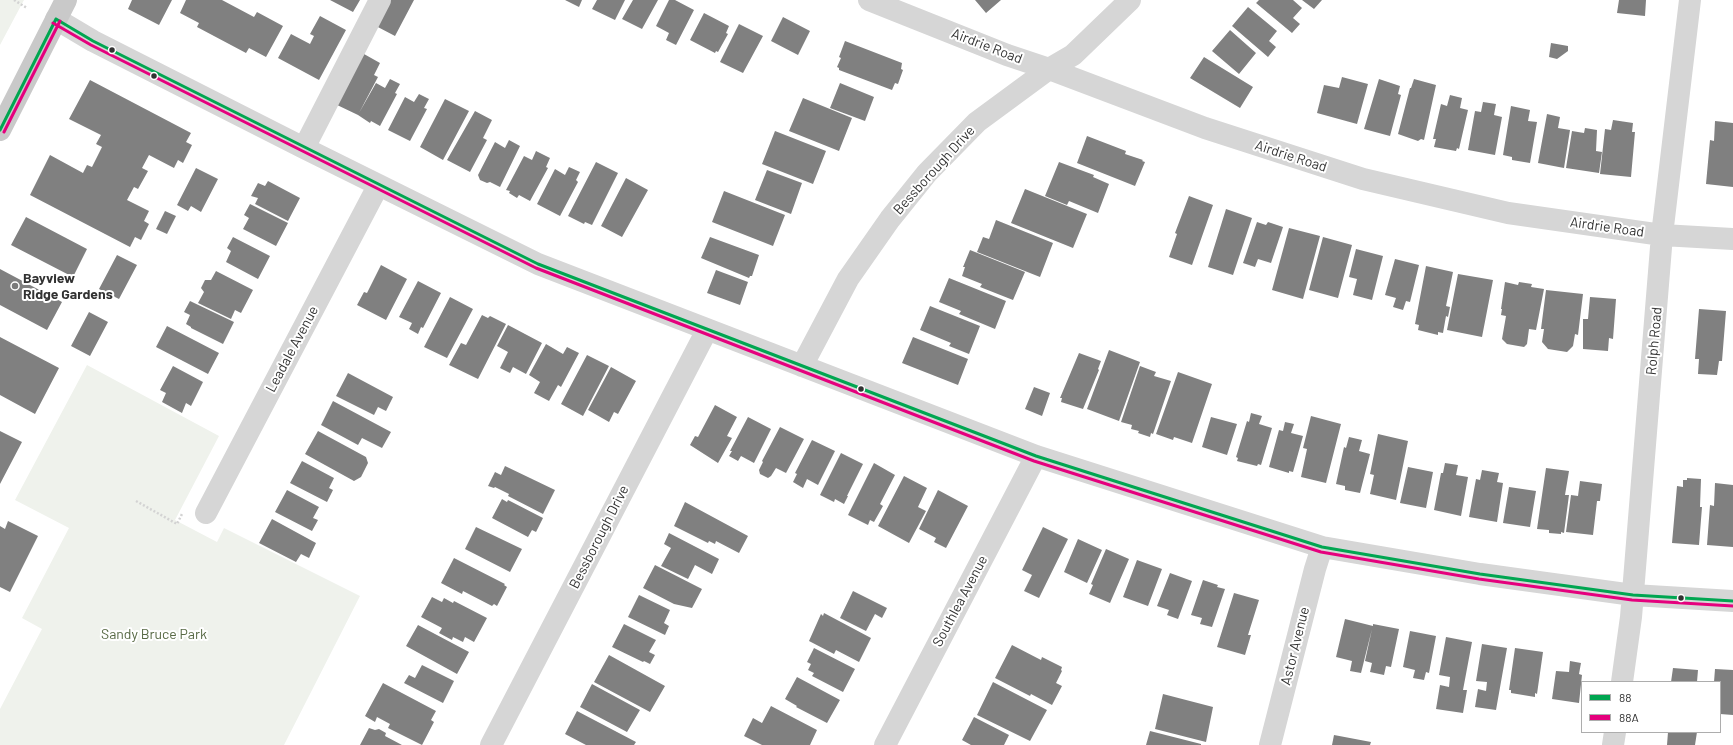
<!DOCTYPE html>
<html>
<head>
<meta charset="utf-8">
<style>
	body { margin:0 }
	#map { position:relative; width:1733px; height:745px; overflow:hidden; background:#fff; font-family:Barlow,sans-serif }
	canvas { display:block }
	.legend { position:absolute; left:1581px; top:681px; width:140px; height:52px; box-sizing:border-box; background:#fff; border:1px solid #adadad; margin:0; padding:5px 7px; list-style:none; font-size:12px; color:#323232 }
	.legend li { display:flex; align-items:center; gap:8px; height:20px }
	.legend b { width:20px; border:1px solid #adadad }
</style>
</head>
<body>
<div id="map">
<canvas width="1733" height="745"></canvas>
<ul class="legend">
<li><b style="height:5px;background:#00a651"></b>88</li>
<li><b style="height:5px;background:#e5007d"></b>88A</li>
</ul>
</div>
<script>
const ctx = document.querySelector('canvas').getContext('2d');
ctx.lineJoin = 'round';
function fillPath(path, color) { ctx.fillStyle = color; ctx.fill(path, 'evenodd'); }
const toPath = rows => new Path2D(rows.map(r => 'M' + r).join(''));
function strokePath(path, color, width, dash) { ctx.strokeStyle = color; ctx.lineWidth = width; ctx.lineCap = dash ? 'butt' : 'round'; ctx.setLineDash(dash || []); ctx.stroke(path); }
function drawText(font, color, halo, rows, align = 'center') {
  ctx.font = font + ' Barlow,sans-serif'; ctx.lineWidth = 4; ctx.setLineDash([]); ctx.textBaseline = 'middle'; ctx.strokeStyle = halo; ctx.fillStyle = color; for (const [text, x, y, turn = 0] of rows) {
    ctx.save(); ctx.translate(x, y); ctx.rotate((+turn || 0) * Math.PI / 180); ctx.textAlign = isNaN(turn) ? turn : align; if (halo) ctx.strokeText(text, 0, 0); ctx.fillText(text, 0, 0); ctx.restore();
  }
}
const green = toPath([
	[0,0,24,0,0,45],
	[87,365,219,436,175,520,217,542,224,528,360,596,284,745,0,745,0,709,42,629,22,618,69,528,15,500]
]);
const building = toPath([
	[132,0,172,0,159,25,128,9],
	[186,0,222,0,254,17,257,12,283,26,266,57,249,48,246,53,197,27,199,23,180,13],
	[330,0,360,0,353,12],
	[388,0,414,0,395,36,374,25],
	[565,0,582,0,579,7],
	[597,0,625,0,615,20,592,9],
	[633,0,658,0,642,29,622,19],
	[669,0,675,0,694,10,676,45,666,40,669,33,656,26],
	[975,0,1001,0,986,13],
	[1259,0,1293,0,1302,8,1293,18,1300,24,1292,33,1256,3],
	[1302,0,1322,0,1314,9],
	[1619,0,1646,0,1645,16,1617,13],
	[1248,7,1277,31,1269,41,1276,47,1268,57,1232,26],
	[704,13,729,26,726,33,728,34,718,52,716,51,715,53,690,40],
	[320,16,346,30,319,80,278,58,291,34,310,44,314,36,310,34],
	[783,17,810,31,798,55,771,41],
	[739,24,763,36,743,73,720,62],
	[1230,30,1256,53,1239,74,1212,51],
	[845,41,902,63,901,69,903,70,898,84,895,83,892,90,839,70,839,68,837,67,841,58,839,57],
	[1551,43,1568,46,1568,51,1557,59,1549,57],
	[364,54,380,63,374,75,378,77,359,113,376,83,385,88,390,79,400,84,395,93,397,94,380,126,371,121,370,123,358,115,335,104],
	[1204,57,1253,87,1240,108,1190,78],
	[1342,77,1368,84,1357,124,1317,113,1324,85,1339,88],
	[1379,79,1400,86,1398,94,1401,95,1390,136,1364,129],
	[1414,79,1436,85,1424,140,1421,139,1418,141,1398,134,1410,88,1411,88],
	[90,80,191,133,186,142,192,145,183,163,178,160,174,168,149,155,142,168,148,171,138,189,134,187,127,200,149,211,144,221,149,224,141,240,135,237,130,247,30,195,50,155,83,173,87,165,92,167,102,147,96,144,101,135,69,119],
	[840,83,874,97,865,121,830,108],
	[419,94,429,99,424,108,427,109,410,141,388,130,405,97,414,102],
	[1450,95,1462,98,1460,108,1468,110,1459,149,1457,148,1456,151,1434,147,1436,139,1433,139,1441,104,1447,106],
	[803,98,852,118,839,151,789,131],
	[445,99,469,111,443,160,420,147],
	[1483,102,1496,104,1494,115,1502,117,1495,155,1468,150,1475,111,1481,112],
	[1511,106,1530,110,1528,121,1537,122,1530,163,1512,160,1512,157,1503,155],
	[475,111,492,120,483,138,487,140,470,172,447,160],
	[1547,114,1560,117,1558,128,1570,130,1564,168,1538,163],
	[1613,120,1633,123,1632,132,1635,132,1631,177,1600,174,1605,129,1611,130],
	[1715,121,1733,123,1733,187,1706,184,1710,140,1714,141],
	[1585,128,1597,130,1596,151,1602,152,1599,173,1566,168,1572,131,1584,133],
	[775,131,826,151,813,184,762,164],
	[1087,136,1126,151,1125,154,1143,160,1142,161,1145,162,1135,186,1077,163],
	[509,140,520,146,500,187,490,182,487,183,480,180,478,175,495,142,505,148],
	[536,151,550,158,546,167,548,168,530,201,519,195,517,198,509,193,510,191,506,190,524,156,532,160],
	[596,162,618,173,592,225,585,222,584,224,568,216],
	[1059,162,1094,175,1093,177,1109,184,1098,213,1069,201,1067,205,1045,196],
	[569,167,580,172,576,180,578,182,560,216,537,204,555,169,565,175],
	[196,168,218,179,201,212,191,206,188,211,177,205],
	[767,170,802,183,791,214,755,200],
	[626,178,648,190,622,237,601,226],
	[268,181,300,198,288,221,255,204,258,198,251,196,258,183,265,186],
	[1025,189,1087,214,1073,248,1011,223],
	[724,191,785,215,773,246,712,222],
	[1189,196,1213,205,1192,265,1169,257,1177,234,1175,233],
	[250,204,288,223,276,246,243,229,249,218,244,215],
	[1226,209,1252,218,1233,275,1208,267],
	[165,211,176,216,167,234,156,229],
	[26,217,87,249,73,277,11,245],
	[996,220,1053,243,1040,277,977,252,983,237,989,239],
	[1257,222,1266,225,1268,222,1283,227,1271,263,1258,259,1255,267,1243,263],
	[1289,228,1320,236,1303,299,1272,290],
	[233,237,270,256,258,279,226,262,231,251,227,248],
	[710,237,759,255,752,276,750,276,749,278,701,258],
	[1323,237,1352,245,1338,298,1309,290],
	[1356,249,1383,256,1372,300,1353,295,1357,279,1349,277],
	[970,250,1025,272,1013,300,980,287,982,284,962,276,965,267,963,267],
	[117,255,137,265,119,299,99,289],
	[1395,259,1419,265,1410,302,1406,301,1403,310,1393,307,1396,298,1385,295],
	[381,265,407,279,386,320,357,305,364,292,367,293],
	[1426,266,1453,272,1446,306,1450,307,1448,317,1446,316,1443,333,1438,332,1438,335,1418,330,1419,325,1415,324],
	[0,269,62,302,47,330,0,305],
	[716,270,748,282,740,305,707,293],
	[216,271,253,290,241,313,235,310,231,319,198,303,204,292,201,288,205,280,211,280],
	[1458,274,1493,280,1482,337,1447,330],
	[949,278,1006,301,995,329,959,314,961,311,939,302],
	[418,281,441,293,423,328,421,327,418,334,409,329,412,323,399,317],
	[1505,282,1518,285,1519,282,1532,284,1531,287,1544,289,1536,330,1529,329,1527,344,1524,347,1507,344,1502,339,1506,316,1501,315,1502,309,1501,309],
	[1546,290,1583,294,1578,335,1575,334,1573,346,1567,352,1548,349,1542,342,1544,329,1541,329],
	[450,297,473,309,447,358,424,347],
	[1590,297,1616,299,1613,339,1609,338,1608,351,1583,349,1583,319,1588,319],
	[190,301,234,322,223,344,191,328,191,327,186,324,190,315,184,312],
	[930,306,980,326,969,354,949,346,951,343,920,330],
	[1699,309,1726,311,1722,361,1719,361,1717,375,1698,374,1699,359,1695,359],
	[89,312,108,322,90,356,71,346],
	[482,315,488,318,490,316,506,324,478,379,449,365,461,343,466,345],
	[508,325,542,343,526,374,513,367,510,373,500,368,508,352,497,346],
	[167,326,219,353,208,374,156,347],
	[0,337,59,368,35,414,0,395],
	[913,337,968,359,958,385,902,363],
	[546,344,563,354,567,347,579,353,561,387,558,385,549,401,534,393,540,382,529,375],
	[1109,350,1140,362,1119,421,1087,409],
	[1079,353,1101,361,1098,369,1099,370,1083,409,1061,402,1062,398,1060,398],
	[587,355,609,366,583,416,561,404],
	[173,366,203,382,191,406,186,403,182,413,162,402,166,393,160,390],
	[1140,366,1156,372,1154,376,1171,381,1153,434,1151,433,1150,437,1138,433,1139,431,1131,429,1132,425,1121,422],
	[611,367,636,381,618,414,614,412,609,422,588,410],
	[1178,372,1212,384,1192,443,1174,437,1173,440,1156,434],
	[348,373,393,397,386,411,378,407,374,415,336,396],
	[1034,387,1050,393,1042,416,1025,409],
	[333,401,391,432,382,448,362,438,358,445,321,425],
	[715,405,737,417,727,436,732,438,718,463,690,445,695,436,698,437],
	[1251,413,1262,416,1259,424,1272,428,1261,465,1258,464,1257,466,1237,461,1238,458,1236,457,1247,421,1249,422],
	[1311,416,1341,424,1326,483,1301,477,1307,449,1303,448],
	[748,417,771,429,754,463,741,456,738,461,729,456,732,451,730,451],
	[1211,417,1237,424,1227,455,1202,447],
	[1285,422,1294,424,1291,433,1303,436,1293,472,1289,471,1289,473,1269,467,1279,430,1283,431],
	[780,427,804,439,786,473,776,468,771,476,768,478,760,474,759,470,763,462,762,461],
	[0,431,22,442,0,484],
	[318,431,366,457,368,463,361,477,354,481,305,454],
	[1378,434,1408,441,1396,500,1370,494,1374,475,1370,474],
	[1349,437,1362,440,1359,451,1370,454,1360,493,1345,490,1345,486,1336,484,1344,447,1346,448],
	[812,440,835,451,818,485,807,479,803,488,793,482,797,474,795,473],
	[841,453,863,464,847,496,848,496,844,504,835,499,834,502,820,495],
	[302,461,334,478,329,488,333,490,327,502,290,483],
	[874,463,895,475,880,504,883,506,874,522,870,520,868,525,848,515],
	[1445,463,1458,465,1456,475,1468,477,1461,516,1434,510,1441,473,1443,473],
	[505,466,555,490,543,514,508,496,509,494,495,487,494,488,488,486,495,472,501,475],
	[1408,467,1433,472,1426,508,1400,503],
	[1546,468,1569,471,1565,495,1569,495,1564,533,1561,532,1561,534,1549,533,1549,530,1537,529],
	[1482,470,1499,473,1497,482,1503,483,1497,522,1469,517,1476,479,1480,480],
	[904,476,927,488,918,507,926,511,909,543,878,526],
	[1687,478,1701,479,1700,507,1702,507,1699,545,1672,543,1677,486,1683,487,1683,480,1687,480],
	[1580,481,1602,484,1600,501,1597,501,1593,535,1566,532,1571,495,1578,496],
	[1715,483,1733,485,1733,547,1707,545,1710,505,1714,506],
	[1509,487,1536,491,1530,527,1503,523],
	[287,490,319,507,313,518,318,520,312,531,275,512],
	[938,490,968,506,946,548,934,542,936,538,919,529],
	[502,499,507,502,508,500,543,518,536,532,532,530,528,537,492,518],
	[685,502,748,536,739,553,716,541,715,544,709,541,708,543,674,526],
	[272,519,316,543,309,558,301,554,296,562,259,543],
	[8,521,38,536,10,592,0,587,0,526,5,529],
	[476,527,522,549,510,572,465,549],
	[1043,527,1068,539,1039,598,1024,591,1032,575,1022,570],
	[669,533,719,559,712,574,695,565,688,579,661,566,671,548,664,544],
	[1078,539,1102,550,1087,583,1064,572],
	[1106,549,1129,559,1110,603,1089,594,1093,585,1091,584],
	[454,558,505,584,504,585,507,587,497,606,494,604,492,606,463,591,462,594,441,583],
	[1137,560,1162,569,1148,606,1123,597],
	[655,565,702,589,692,608,674,604,643,588],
	[1170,573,1192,581,1178,619,1167,615,1169,610,1157,606],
	[1203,580,1218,585,1217,587,1225,589,1212,627,1200,624,1202,618,1191,615],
	[853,591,887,608,882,618,875,614,866,631,840,618],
	[1234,593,1259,600,1248,635,1251,635,1245,655,1217,647],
	[639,595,670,610,664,623,669,626,665,635,628,617],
	[432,597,442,602,444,598,453,603,454,601,487,618,474,642,465,637,463,642,453,637,452,640,439,633,442,628,421,617],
	[824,613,871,638,859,662,836,650,834,654,809,641,821,614,823,616],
	[1345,619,1373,626,1373,624,1399,629,1391,667,1386,666,1384,675,1370,672,1372,663,1365,661,1372,629,1361,673,1350,671,1352,661,1336,657],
	[624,624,656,640,649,652,655,655,650,664,644,661,643,662,612,647],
	[418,625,469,652,457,674,406,646],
	[1410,631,1436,636,1429,673,1426,672,1424,680,1413,678,1415,670,1403,667],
	[1446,637,1472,642,1463,690,1467,690,1463,713,1436,709,1440,685,1449,687,1450,677,1439,675],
	[1482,644,1507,648,1496,710,1475,707,1478,689,1486,691,1487,682,1476,681],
	[1012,645,1041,660,1042,657,1062,667,1061,670,1062,671,1056,683,1062,686,1052,705,1031,694,1030,696,995,678],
	[814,648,855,669,843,692,812,676,814,673,808,670,811,664,807,662],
	[1515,648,1543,652,1537,694,1535,693,1535,697,1511,693,1511,690,1509,690],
	[609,655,665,686,650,712,594,682],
	[1570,661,1581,663,1579,674,1582,675,1579,703,1552,699,1556,671,1569,672],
	[422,665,454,681,443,703,404,683,409,675,415,678],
	[1673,668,1698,670,1697,682,1671,682],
	[1715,669,1733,670,1733,715,1720,714,1720,682,1714,682],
	[797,677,840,700,827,723,796,707,797,706,785,699],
	[993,682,1047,710,1030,741,977,715],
	[383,683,436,711,431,720,434,722,422,745,388,728,390,724,377,717,375,722,365,716],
	[592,684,640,710,627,732,580,707],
	[1163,694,1213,707,1206,742,1155,729],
	[771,706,817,730,810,745,762,745,744,736,753,718,762,723],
	[577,711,636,742,634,745,586,745,565,734],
	[974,717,1009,735,1004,745,971,745,962,740],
	[369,728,375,730,379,729,386,733,385,736,402,745,360,745],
	[1150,731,1201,744,1201,745,1146,745],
	[1668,732,1697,732,1695,745,1667,745],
	[1334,735,1371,742,1370,745,1332,745]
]);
const path = toPath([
	[14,0,27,8],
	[136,501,177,524,182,514]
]);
const minor = toPath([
	[869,0,1007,55,1049,69,1205,128,1363,179,1508,213,1662,235,1733,239],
	[56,19,93,41,304,148,538,264,1036,456,1322,547,1480,574,1633,595,1733,601],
	[304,148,380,0],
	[802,366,848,279,890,219,927,173,977,122,1049,69,1073,55,1130,0],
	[206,513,378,186],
	[1622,682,1631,617,1662,235,1690,0],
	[491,745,707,330],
	[885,745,1036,456],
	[1270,745,1315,569,1322,547],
	[1613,745,1615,732]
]);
const major = toPath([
	[0,130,66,0]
]);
const bus1 = toPath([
	[56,19,93,41,538,264,1036,456,1322,547,1480,574,1633,595,1733,601],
	[0,130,56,19]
]);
const bus2 = toPath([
	[53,23,91,45,536,268,1034,461,1321,552,1479,579,1632,600,1733,606],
	[4,132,60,21]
]);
const markers = [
	[112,50,3.5,"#323232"],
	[154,76,3.5,"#323232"],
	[15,286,4,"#7a7a7a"],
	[861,389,3.5,"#323232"],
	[1681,598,3.5,"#323232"]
];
const streetNames = [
	["Airdrie Road",987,46,21],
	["Airdrie Road",1291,156,18],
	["Bessborough Drive",934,170,-48],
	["Airdrie Road",1607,227,8],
	["Rolph Road",1654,341,-85],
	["Leadale Avenue",292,349,-62],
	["Bessborough Drive",599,537,-63],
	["Southlea Avenue",960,601,-62],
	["Astor Avenue",1295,646,-76]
];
const poiNames = [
	["Bayview",23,278],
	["Ridge Gardens",23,294]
];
const parkNames = [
	["Sandy Bruce Park",154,634]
];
fillPath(green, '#eff2ec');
fillPath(building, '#808080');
strokePath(path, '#d3d3d3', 2.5, [2, 2]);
strokePath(minor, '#d6d6d6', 22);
strokePath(major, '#c9c9c9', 22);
strokePath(bus1, '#00a651', 3);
strokePath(bus2, '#e5007d', 3);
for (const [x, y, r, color] of markers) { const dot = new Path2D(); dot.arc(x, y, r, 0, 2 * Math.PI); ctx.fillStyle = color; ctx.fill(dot); strokePath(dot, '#fff', 1.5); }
drawText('14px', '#323232', '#fff', streetNames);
drawText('bold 14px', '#323232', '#fff', poiNames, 'left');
drawText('14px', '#576944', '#fff', parkNames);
</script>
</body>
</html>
